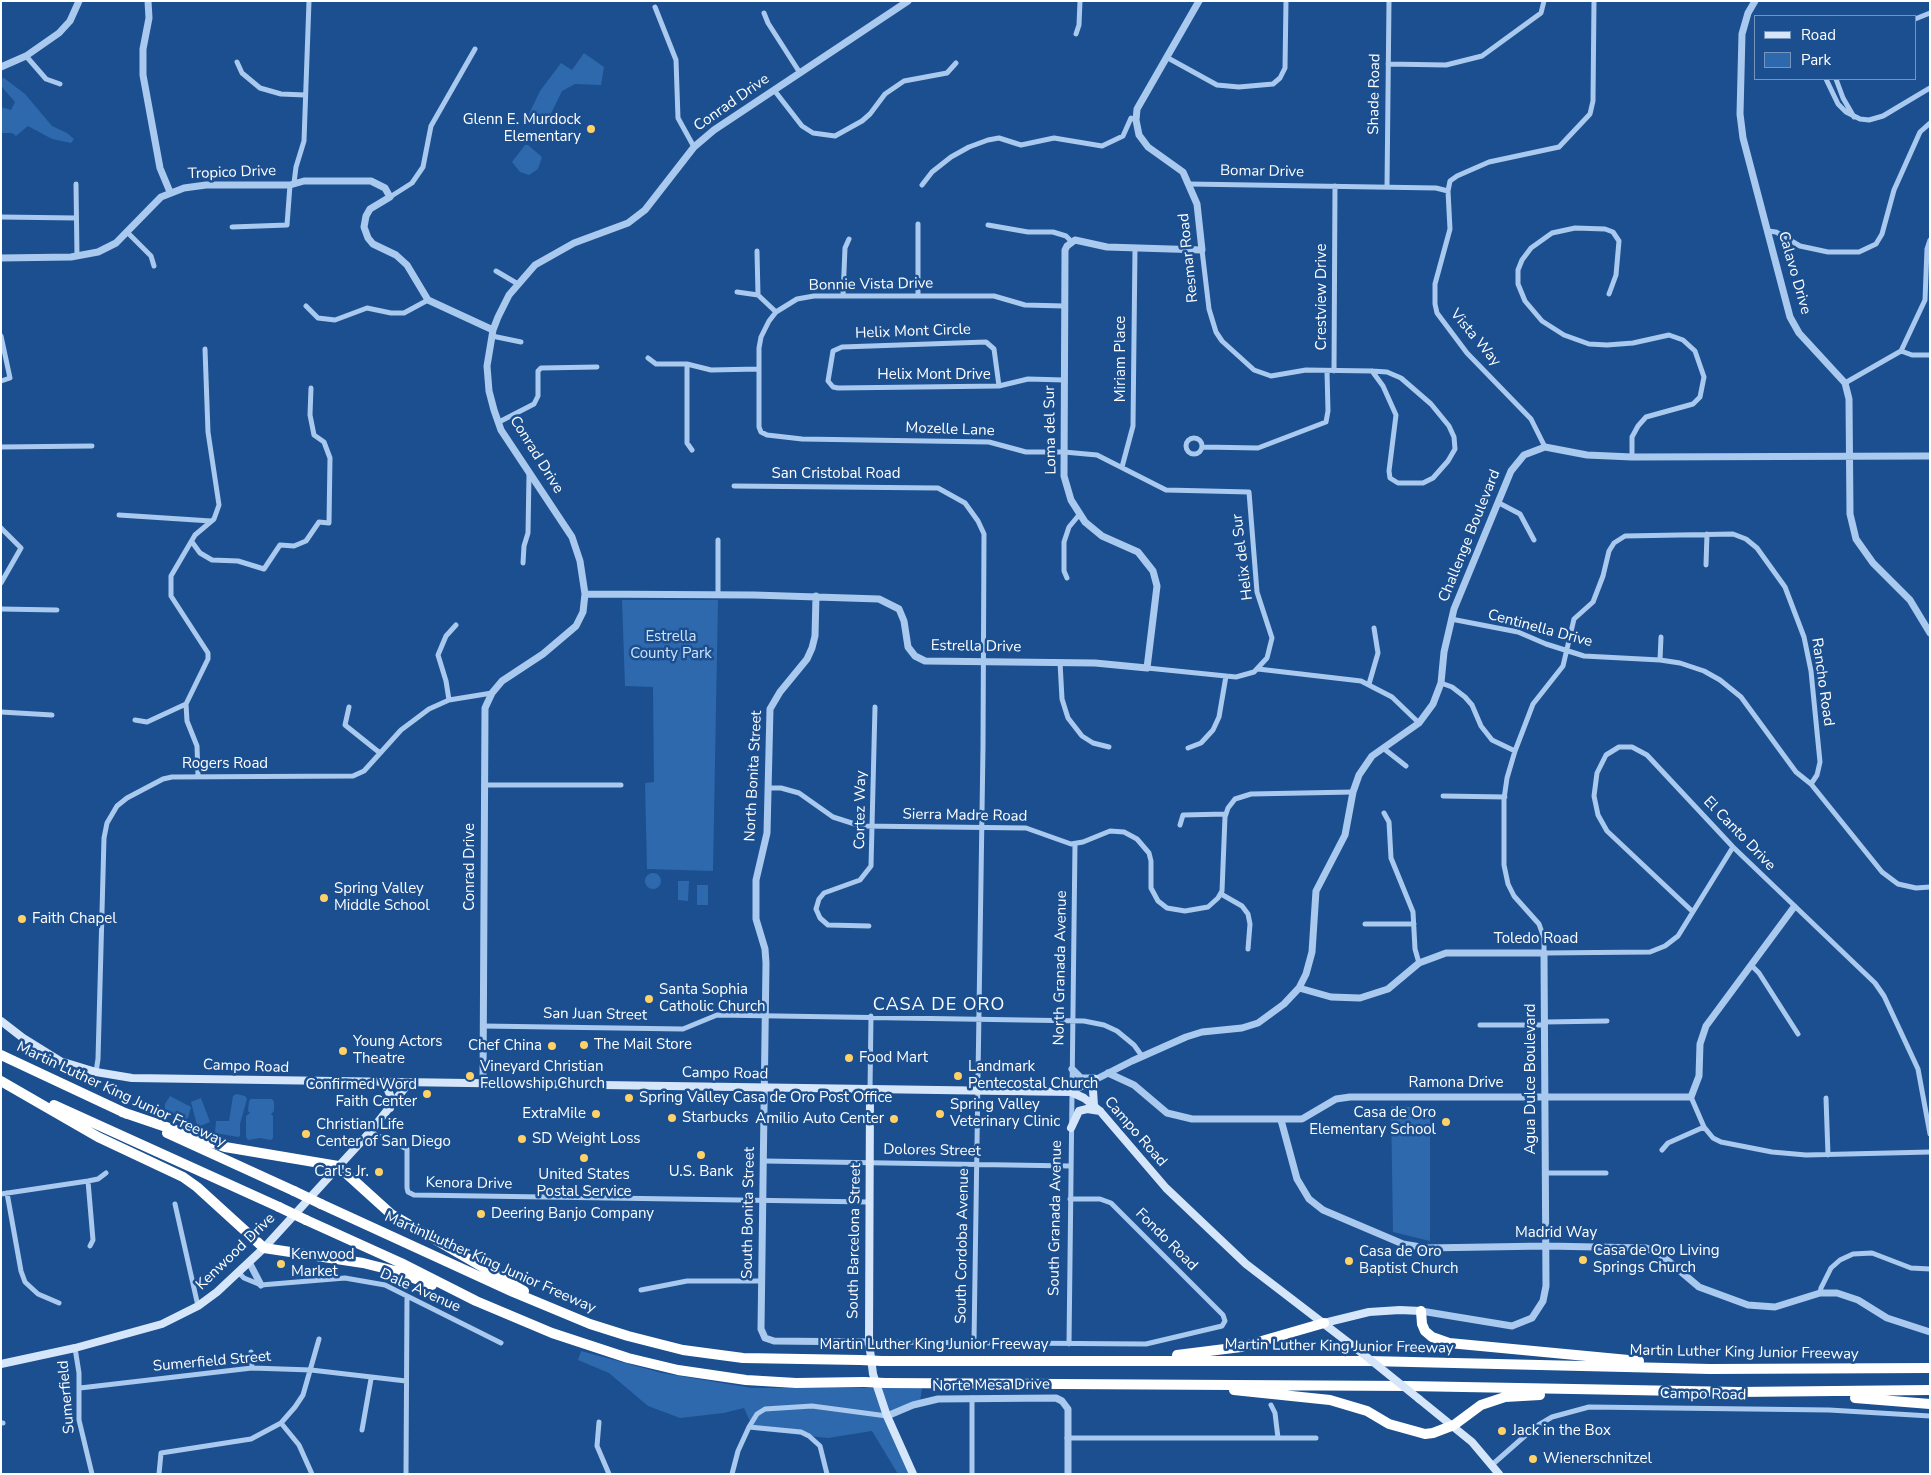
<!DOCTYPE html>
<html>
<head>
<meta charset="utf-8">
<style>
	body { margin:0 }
	#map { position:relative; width:1931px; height:1475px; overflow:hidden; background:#1b4f8f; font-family:"Nunito Sans",sans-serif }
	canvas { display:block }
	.frame { position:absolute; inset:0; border:2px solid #fff; pointer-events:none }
	.legend { position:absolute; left:1754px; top:15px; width:162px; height:65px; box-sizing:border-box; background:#1b4f8f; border:1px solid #7695bc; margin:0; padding:6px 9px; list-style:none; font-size:15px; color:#fff }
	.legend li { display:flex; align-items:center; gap:10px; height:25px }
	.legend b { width:25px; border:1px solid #7695bc }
</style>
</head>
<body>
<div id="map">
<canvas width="1931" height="1475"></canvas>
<div class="frame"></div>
<ul class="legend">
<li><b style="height:6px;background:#d6e6fa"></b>Road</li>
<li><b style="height:14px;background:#2e69ad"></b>Park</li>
</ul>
</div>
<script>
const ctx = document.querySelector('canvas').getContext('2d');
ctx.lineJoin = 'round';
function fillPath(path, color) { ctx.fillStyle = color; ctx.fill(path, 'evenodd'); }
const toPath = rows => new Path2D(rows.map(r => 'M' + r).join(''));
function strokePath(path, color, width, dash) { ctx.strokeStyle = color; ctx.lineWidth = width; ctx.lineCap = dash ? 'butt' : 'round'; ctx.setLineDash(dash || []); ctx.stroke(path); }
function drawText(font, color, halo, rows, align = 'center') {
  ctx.font = font + ' "Nunito Sans",sans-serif'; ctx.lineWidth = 5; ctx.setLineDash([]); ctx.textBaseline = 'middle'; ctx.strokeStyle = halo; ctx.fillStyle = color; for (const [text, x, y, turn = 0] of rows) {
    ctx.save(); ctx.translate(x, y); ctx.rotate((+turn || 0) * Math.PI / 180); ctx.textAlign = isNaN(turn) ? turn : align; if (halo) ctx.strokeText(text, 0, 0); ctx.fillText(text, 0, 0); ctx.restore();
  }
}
const green = toPath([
	[584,53,604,67,601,85,575,84,562,91,545,126,528,116,540,91,561,63,572,70],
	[1,78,4,78,25,94,52,126,67,133,74,139,71,143,52,139,28,126,16,136,12,133,1,133,1,107,11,110,15,102,1,86],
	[525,145,528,145,542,157,538,169,529,175,520,172,512,162],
	[622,600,718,600,713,871,647,869,645,783,654,782,653,687,625,686],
	'645 881a8 8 0 1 1 16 0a8 8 0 1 1-16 0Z',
	[678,881,689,881,688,901,678,900],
	[697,885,708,885,708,905,697,905],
	[236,1094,245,1096,247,1099,240,1124,240,1136,238,1137,215,1133,216,1121,229,1121,233,1096],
	[170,1096,191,1107,188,1118,185,1119,165,1109,165,1104],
	[201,1098,210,1122,200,1126,197,1125,191,1102],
	[251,1099,272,1099,274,1102,274,1111,271,1114,273,1116,273,1138,271,1140,260,1138,248,1140,246,1137,246,1116,250,1113,248,1111,249,1101],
	[1391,1106,1430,1108,1430,1241,1393,1232],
	[581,1351,662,1373,752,1388,922,1388,920,1402,887,1416,913,1474,898,1474,872,1431,828,1438,754,1430,744,1408,724,1413,680,1418,648,1406,609,1373,578,1360]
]);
const minor = toPath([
	[655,7,676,60,678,118,694,147],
	[764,13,768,23,800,73],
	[1915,19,1930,13],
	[1076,34,1079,25,1080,1],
	[26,56,46,79,60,84],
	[1168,58,1217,85,1239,87,1273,84,1280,78,1285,68,1286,1],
	[237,62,242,73,260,88,281,94,305,95],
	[1388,64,1446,65,1482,56,1541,13,1544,1],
	[1826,79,1838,104,1846,112,1860,119,1869,120,1883,116,1930,88],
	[1836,79,1843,98,1854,117],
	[774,90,802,126,813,133,835,136,862,121,870,114,885,94,904,81,947,73,956,63],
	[294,183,296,167,304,141,309,1],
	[76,184,77,256],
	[1189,184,1436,188,1448,191,1450,229,1435,284,1435,304,1437,313,1467,353,1531,419,1545,447],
	[922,185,932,172,951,157,969,147,988,140,999,138,1021,145,1054,138,1102,146,1123,136,1131,118,1136,120],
	[1387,187,1389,1],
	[1448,191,1450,181,1457,176,1489,162,1559,147,1590,114,1593,101,1594,1],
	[390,197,412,183,423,167,431,126,475,49],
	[1,217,76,218],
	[918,224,918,296],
	[988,225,1028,232,1053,232,1066,236,1071,241],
	[232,227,287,225,290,185],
	[1768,231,1776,232,1800,246,1828,252,1859,252,1876,244,1882,234,1894,190,1920,132,1930,123],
	[127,232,151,256,154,266],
	[1202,250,1209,309,1216,332,1222,341,1254,370,1271,376,1306,370,1372,371,1387,372,1401,378,1431,404,1449,426,1454,437,1455,449,1448,461,1433,478,1423,483,1398,483,1390,478,1389,471,1396,415,1383,386,1372,371],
	[757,251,758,295],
	[496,271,518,284],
	[737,292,758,295,776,312],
	[1609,294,1616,275,1619,241,1613,232,1605,229,1575,228,1552,233,1531,248,1522,260,1518,270,1518,284,1525,301,1542,321,1564,335,1589,344,1607,345,1633,343,1669,335,1683,340,1695,351,1704,377,1700,397,1693,404,1646,417,1638,426,1632,437,1632,457],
	[843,296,845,248,849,239],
	[306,306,318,318,335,320,367,308,391,313,404,313,428,300],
	[1064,306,1025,305,994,296,814,296,797,299,776,312,769,321,761,337,759,348,759,427,761,432,767,435,802,439,989,442,1026,452,1064,452,1097,455,1166,490,1249,492,1257,592,1272,638,1267,658,1254,672,1236,677,1147,668],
	[492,336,521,342],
	[1901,351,1912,355,1930,355],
	[648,358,656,364,687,364,711,370,759,369],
	[687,364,687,443,692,450],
	[1334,371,1335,186],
	[1,381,10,378,1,336],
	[1845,383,1901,351,1925,300,1927,249,1930,240],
	[999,386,994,349,986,342,842,347,833,351,828,381,833,387,838,388,999,386,1028,379,1064,380],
	[499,422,534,404,538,396,538,371,541,368,597,367],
	'1186 446a8 8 0 1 1 16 0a8 8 0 1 1-16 0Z',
	[1,447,92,446],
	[1202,447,1258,448,1326,422,1328,411,1327,371],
	[1122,467,1133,426,1135,249],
	[734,486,938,488,965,503,978,521,984,534,983,747,974,1342],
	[1499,503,1520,514,1534,540],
	[119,515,211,521],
	[1,528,21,548,1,583],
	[718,540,718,595],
	[192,542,200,553,212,560,238,561,264,569,280,545,294,546,306,541,319,522,329,523,330,458,324,442,314,435,310,415,311,388],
	[523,563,524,546,528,533,529,474],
	[1706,565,1707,534],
	[1067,578,1064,571,1064,542,1069,527,1079,515],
	[1,609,57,610],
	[1451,619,1518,632,1546,644,1584,656,1660,660,1680,663,1704,671,1720,680,1741,697,1796,772,1811,784],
	[1660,660,1661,637],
	[1060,662,1062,699,1068,718,1082,736,1093,743,1109,747],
	[1258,669,1361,681,1392,697,1419,723],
	[1441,683,1452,687,1465,697,1472,705,1481,726,1492,740,1515,751],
	[1369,684,1378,653,1374,628],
	[449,700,446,681,438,655,446,636,456,625],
	[349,707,345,725,380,753],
	[1,712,52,715],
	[135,720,147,722,186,704],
	[1188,748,1201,743,1213,730,1219,717,1226,676],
	[1383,748,1406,766],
	[198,776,197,746,187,721,186,704,208,659,208,653,171,596,171,576,195,535,214,519,219,505,208,432,205,349],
	[484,785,621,785],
	[768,788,781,788,799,793,833,817,861,826,1026,828,1071,844,1083,842,1110,831,1124,832,1137,839,1149,853,1151,861,1151,888,1158,901,1167,908,1185,911,1208,907,1218,898,1222,891,1225,817,1228,808,1235,799,1251,794,1353,792],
	[1443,796,1505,797],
	[1384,813,1389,822,1391,858,1413,912,1415,949,1419,963],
	[1180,825,1183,815,1226,814],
	[1733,847,1678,936,1665,946,1650,952,1544,953,1544,938,1539,924,1514,896,1508,884,1504,865,1504,799,1507,778,1515,751,1533,704,1563,666,1574,619,1593,602,1603,576,1609,551,1614,543,1625,536,1733,534,1746,539,1757,548,1785,587,1804,637,1811,671,1820,762,1817,775,1811,784,1882,872,1898,884,1916,888,1930,887],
	[1221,894,1242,906,1248,914,1250,924,1248,949],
	[1692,911,1607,831,1598,815,1594,796,1597,773,1606,755,1619,747,1632,747,1647,755,1733,847,1875,983,1884,996,1918,1069,1930,1134],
	[1365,924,1414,924],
	[869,926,828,925,820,918,816,909,819,899,824,893,860,880,871,866,875,707],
	[1751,965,1759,973,1798,1034],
	[1545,1022,1607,1021],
	[1480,1025,1545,1025],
	[483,1026,683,1029,717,1015,1084,1021,1104,1025,1117,1031,1134,1045,1142,1056],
	[96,1072,98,1059,104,838,107,823,117,806,127,798,163,779,172,777,353,776,364,771,401,730,429,709,449,700,492,693],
	[870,1090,871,1016],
	[1691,1097,1704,1127,1713,1138,1721,1142,1772,1152,1806,1155,1930,1152],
	[1826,1098,1828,1155],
	[370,1132,407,1149,407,1188,408,1192,414,1195,869,1202],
	[1662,1150,1668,1143,1704,1127],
	[764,1161,1071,1166],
	[1545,1173,1606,1173],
	[88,1181,93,1240,90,1246],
	[7,1193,21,1271,25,1282,38,1294,59,1303],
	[1,1194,88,1181,98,1179,106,1173],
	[175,1204,198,1306],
	[238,1272,244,1278,261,1285,345,1278,385,1285,501,1343],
	[641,1290,687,1281,761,1281],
	[1820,1293,1821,1288,1831,1268,1840,1260,1853,1254,1872,1253,1911,1268,1930,1269],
	[869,1342,1146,1344,1222,1326,1225,1321,1223,1315,1111,1203,1100,1199,1070,1199],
	[1069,1344,1075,844],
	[75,1348,79,1373,79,1420,92,1474],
	[251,1352,252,1368],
	[80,1388,252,1368,311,1370,406,1381],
	[972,1398,972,1474],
	[1271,1405,1275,1413,1278,1438],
	[599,1422,597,1446,609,1474],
	[1,1423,3,1423],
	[281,1423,299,1445,312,1474],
	[749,1427,801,1432,809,1436,820,1446,827,1474],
	[362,1430,371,1379],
	[1067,1438,1316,1438],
	[1493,1464,1535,1427,1552,1417,1589,1407,1829,1410,1930,1416],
	[159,1474,161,1453,251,1439,281,1423,295,1407,303,1395,319,1339],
	[406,1474,407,1296],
	[732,1474,738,1451,749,1427,757,1414,765,1409,812,1406,887,1416]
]);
const tertiary = toPath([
	[148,1,149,18,143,49,143,75,160,168,170,192],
	[1755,1,1748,13,1742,34,1740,114,1743,138,1790,317,1799,333,1845,383,1849,399,1850,514,1856,539,1873,563,1910,600,1930,633],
	[1,67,26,56,59,33,70,21,79,1],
	[1,258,71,257,98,252,116,243,161,197,184,188,206,185,290,185,304,181,371,181,385,188,390,197,370,209,366,216,364,227,368,238,373,244,396,255,407,265,428,300,493,330],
	[585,594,754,595,879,599,899,609,904,621,908,647,915,656,925,661,1095,663,1147,668,1157,586,1153,571,1138,552,1102,536,1085,522,1071,500,1064,476,1065,250,1067,246,1075,240,1107,247,1202,250,1197,204,1183,172,1148,147,1139,135,1136,120,1137,109,1199,1],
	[816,596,815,636,812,648,807,659,780,692,770,709,767,833,756,880,756,919,765,949,766,963,761,1329,765,1338,774,1341,869,1342],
	[1299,988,1331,997,1360,998,1388,989,1419,963,1446,953,1544,953,1546,1286,1543,1301,1532,1318,1512,1326,1421,1311],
	[1072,1069,1081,1078,1094,1078],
	[1108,1073,1134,1085,1167,1113,1192,1119,1302,1119,1336,1099,1350,1097,1691,1097,1699,1076,1700,1044,1706,1026,1794,907],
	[483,1085,485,708,492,693,502,681,543,654,576,626,583,612,585,594,580,561,572,537,501,430,494,410,489,391,487,366,493,330,498,317,509,295,535,265,574,243,628,223,645,210,694,147,714,130,908,1],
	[1071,1092,1132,1061,1186,1037,1202,1032,1242,1028,1258,1023,1284,1004,1299,988,1306,974,1312,952,1316,891,1345,835,1353,792,1359,775,1372,756,1419,723,1433,704,1441,683,1444,652,1454,609,1511,471,1524,455,1545,447,1587,455,1632,457,1930,456],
	[1281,1120,1297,1179,1309,1199,1323,1210,1403,1244,1426,1248,1546,1246,1646,1248,1660,1254,1699,1287,1748,1305,1775,1307,1820,1293,1837,1293,1858,1300,1887,1318,1930,1332],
	[249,1262,261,1285],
	[887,1416,913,1405,938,1399,1056,1398,1062,1401,1068,1409,1068,1474]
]);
const secondary = toPath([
	[1,1021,23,1038,60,1061,96,1072,132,1078,1071,1092,1084,1098,1100,1111,1166,1188,1246,1264,1362,1353],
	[385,1083,390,1095,390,1108],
	[870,1090,869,1342,873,1374,887,1416,913,1474],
	[1094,1106,1093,1090,1095,1079],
	[1071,1128,1079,1111,1087,1109,1100,1111],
	[1324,1323,1369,1312,1400,1310,1421,1311],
	[1,1364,75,1348,162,1324,198,1306,217,1292,264,1248,370,1132,408,1084],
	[1419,1399,1472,1442,1499,1474]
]);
const motorway = toPath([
	[1,1055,127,1114],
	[1,1081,98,1137,183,1177,197,1187,264,1248,363,1263,395,1271,432,1285],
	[54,1105,279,1207],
	[122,1112,225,1147,338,1166,391,1214,524,1291],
	[167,1133,294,1191],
	[321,1204,513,1292,590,1324,628,1336,683,1350,743,1358,860,1360],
	[306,1220,401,1263,476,1301,552,1333,628,1358,678,1370,746,1380,796,1383,864,1382],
	[1421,1311,1422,1324,1425,1331,1432,1337,1449,1343,1639,1361],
	[1177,1355,1241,1347,1324,1323],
	[882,1361,1369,1361,1710,1369,1930,1368],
	[885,1383,1408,1386,1738,1392,1930,1390],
	[1234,1390,1330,1400,1367,1411,1389,1424,1425,1434,1433,1433,1454,1425,1481,1405,1505,1397,1540,1395],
	[1855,1398,1930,1404]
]);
const secondaryBridge = toPath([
	[1362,1353,1419,1399]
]);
const motorwayBridge = toPath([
	[294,1191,321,1204],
	[279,1207,306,1220],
	[860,1360,882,1361],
	[864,1382,885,1383]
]);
const markers = [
	[591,129,5,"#ffd166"],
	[324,898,5,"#ffd166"],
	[22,919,5,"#ffd166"],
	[649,999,5,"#ffd166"],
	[584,1045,5,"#ffd166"],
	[552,1046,5,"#ffd166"],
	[343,1051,5,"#ffd166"],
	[849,1058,5,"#ffd166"],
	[470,1076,5,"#ffd166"],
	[958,1076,5,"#ffd166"],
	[427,1094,5,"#ffd166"],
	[629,1098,5,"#ffd166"],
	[596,1114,5,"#ffd166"],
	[940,1114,5,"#ffd166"],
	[672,1118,5,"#ffd166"],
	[894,1119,5,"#ffd166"],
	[1446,1122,5,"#ffd166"],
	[306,1134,5,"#ffd166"],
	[522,1139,5,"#ffd166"],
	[701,1155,5,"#ffd166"],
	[584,1158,5,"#ffd166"],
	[379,1172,5,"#ffd166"],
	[481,1214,5,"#ffd166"],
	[1583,1260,5,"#ffd166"],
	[1349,1261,5,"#ffd166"],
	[281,1264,5,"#ffd166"],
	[1502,1431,5,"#ffd166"],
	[1533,1459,5,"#ffd166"]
];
const streetNames = [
	["Shade Road",1375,94,-89],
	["Conrad Drive",732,103,-35],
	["Bomar Drive",1262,172,1],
	["Tropico Drive",232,173,-2],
	["Resmar Road",1189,258,-96],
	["Calavo Drive",1794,273,74],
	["Bonnie Vista Drive",871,285,-1],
	["Crestview Drive",1322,297,-90],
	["Helix Mont Circle",913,332,-2],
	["Vista Way",1475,338,50],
	["Miriam Place",1121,359,-90],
	["Helix Mont Drive",934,375],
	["Mozelle Lane",950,430,2],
	["Loma del Sur",1051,430,-91],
	["Conrad Drive",536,455,58],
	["San Cristobal Road",836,474],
	["Challenge Boulevard",1470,536,-68],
	["Helix del Sur",1243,557,-97],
	["Centinella Drive",1540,629,15],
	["Estrella Drive",976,647,1],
	["Rancho Road",1822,682,82],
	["Rogers Road",225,764],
	["North Bonita Street",754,776,-87],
	["Cortez Way",861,810,-89],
	["Sierra Madre Road",965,816,1],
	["El Canto Drive",1739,834,46],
	["Conrad Drive",470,867,-90],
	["Toledo Road",1536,939],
	["North Granada Avenue",1061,968,-89],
	["San Juan Street",595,1015,1],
	["Campo Road",246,1067,2],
	["Campo Road",725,1074,1],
	["Agua Dulce Boulevard",1531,1079,-90],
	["Ramona Drive",1456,1083],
	["Martin Luther King Junior Freeway",121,1095,25],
	["Campo Road",1135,1132,49],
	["Dolores Street",932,1151,1],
	["Kenora Drive",469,1184,1],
	["South Bonita Street",749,1213,-89],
	["South Granada Avenue",1056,1218,-89],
	["Madrid Way",1556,1233],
	["Fondo Road",1166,1240,45],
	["South Barcelona Street",855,1241,-89],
	["South Cordoba Avenue",963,1246,-89],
	["Kenwood Drive",236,1252,-44],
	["Martin Luther King Junior Freeway",490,1263,24],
	["Dale Avenue",420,1291,24],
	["Martin Luther King Junior Freeway",934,1345],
	["Martin Luther King Junior Freeway",1339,1347,1],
	["Martin Luther King Junior Freeway",1744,1353,1],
	["Sumerfield Street",212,1362,-5],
	["Norte Mesa Drive",991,1386,-1],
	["Campo Road",1703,1395,1],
	["Sumerfield",67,1397,-95]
];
const poiNames = [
	["Glenn E. Murdock",581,120,"right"],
	["Elementary",581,137,"right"],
	["Spring Valley",334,889],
	["Middle School",334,906],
	["Faith Chapel",32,919],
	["Santa Sophia",659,990],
	["Catholic Church",659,1007],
	["Young Actors",353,1042],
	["Theatre",353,1059],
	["The Mail Store",594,1045],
	["Chef China",542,1046,"right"],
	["Food Mart",859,1058],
	["Vineyard Christian",480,1067],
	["Fellowship Church",480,1084],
	["Landmark",968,1067],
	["Pentecostal Church",968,1084],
	["Confirmed Word",417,1085,"right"],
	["Faith Center",417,1102,"right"],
	["Spring Valley Casa de Oro Post Office",639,1098],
	["Spring Valley",950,1105],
	["Veterinary Clinic",950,1122],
	["Casa de Oro",1436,1113,"right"],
	["Elementary School",1436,1130,"right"],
	["ExtraMile",586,1114,"right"],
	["Starbucks",682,1118],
	["Amilio Auto Center",884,1119,"right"],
	["Christian Life",316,1125],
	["Center of San Diego",316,1142],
	["SD Weight Loss",532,1139],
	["Carl's Jr.",369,1172,"right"],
	["U.S. Bank",701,1172,"center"],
	["United States",584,1175,"center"],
	["Postal Service",584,1192,"center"],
	["Deering Banjo Company",491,1214],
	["Casa de Oro Living",1593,1251],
	["Springs Church",1593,1268],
	["Casa de Oro",1359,1252],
	["Baptist Church",1359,1269],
	["Kenwood",291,1255],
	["Market",291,1272],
	["Jack in the Box",1512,1431],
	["Wienerschnitzel",1543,1459]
];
const parkNames = [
	["Estrella",671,637],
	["County Park",671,654]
];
const quarterNames = [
	["CASA DE ORO",939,1006]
];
fillPath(green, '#2e69ad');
strokePath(minor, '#a9c9ee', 5);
strokePath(tertiary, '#a9c9ee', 7);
strokePath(secondary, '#d6e6fa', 8);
strokePath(motorway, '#fff', 10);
strokePath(secondaryBridge, '#d6e6fa', 8);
strokePath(motorwayBridge, '#fff', 10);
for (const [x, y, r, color] of markers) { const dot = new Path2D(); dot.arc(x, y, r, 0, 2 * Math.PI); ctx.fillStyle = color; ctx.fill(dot); strokePath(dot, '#1b4f8f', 2); }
drawText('15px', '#fff', '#1b4f8f', streetNames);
drawText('15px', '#fff', '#1b4f8f', poiNames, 'left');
drawText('15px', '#cfe3fa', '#1b4f8f', parkNames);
ctx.letterSpacing = '1px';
drawText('18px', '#fff', '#1b4f8f', quarterNames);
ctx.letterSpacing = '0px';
</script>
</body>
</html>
